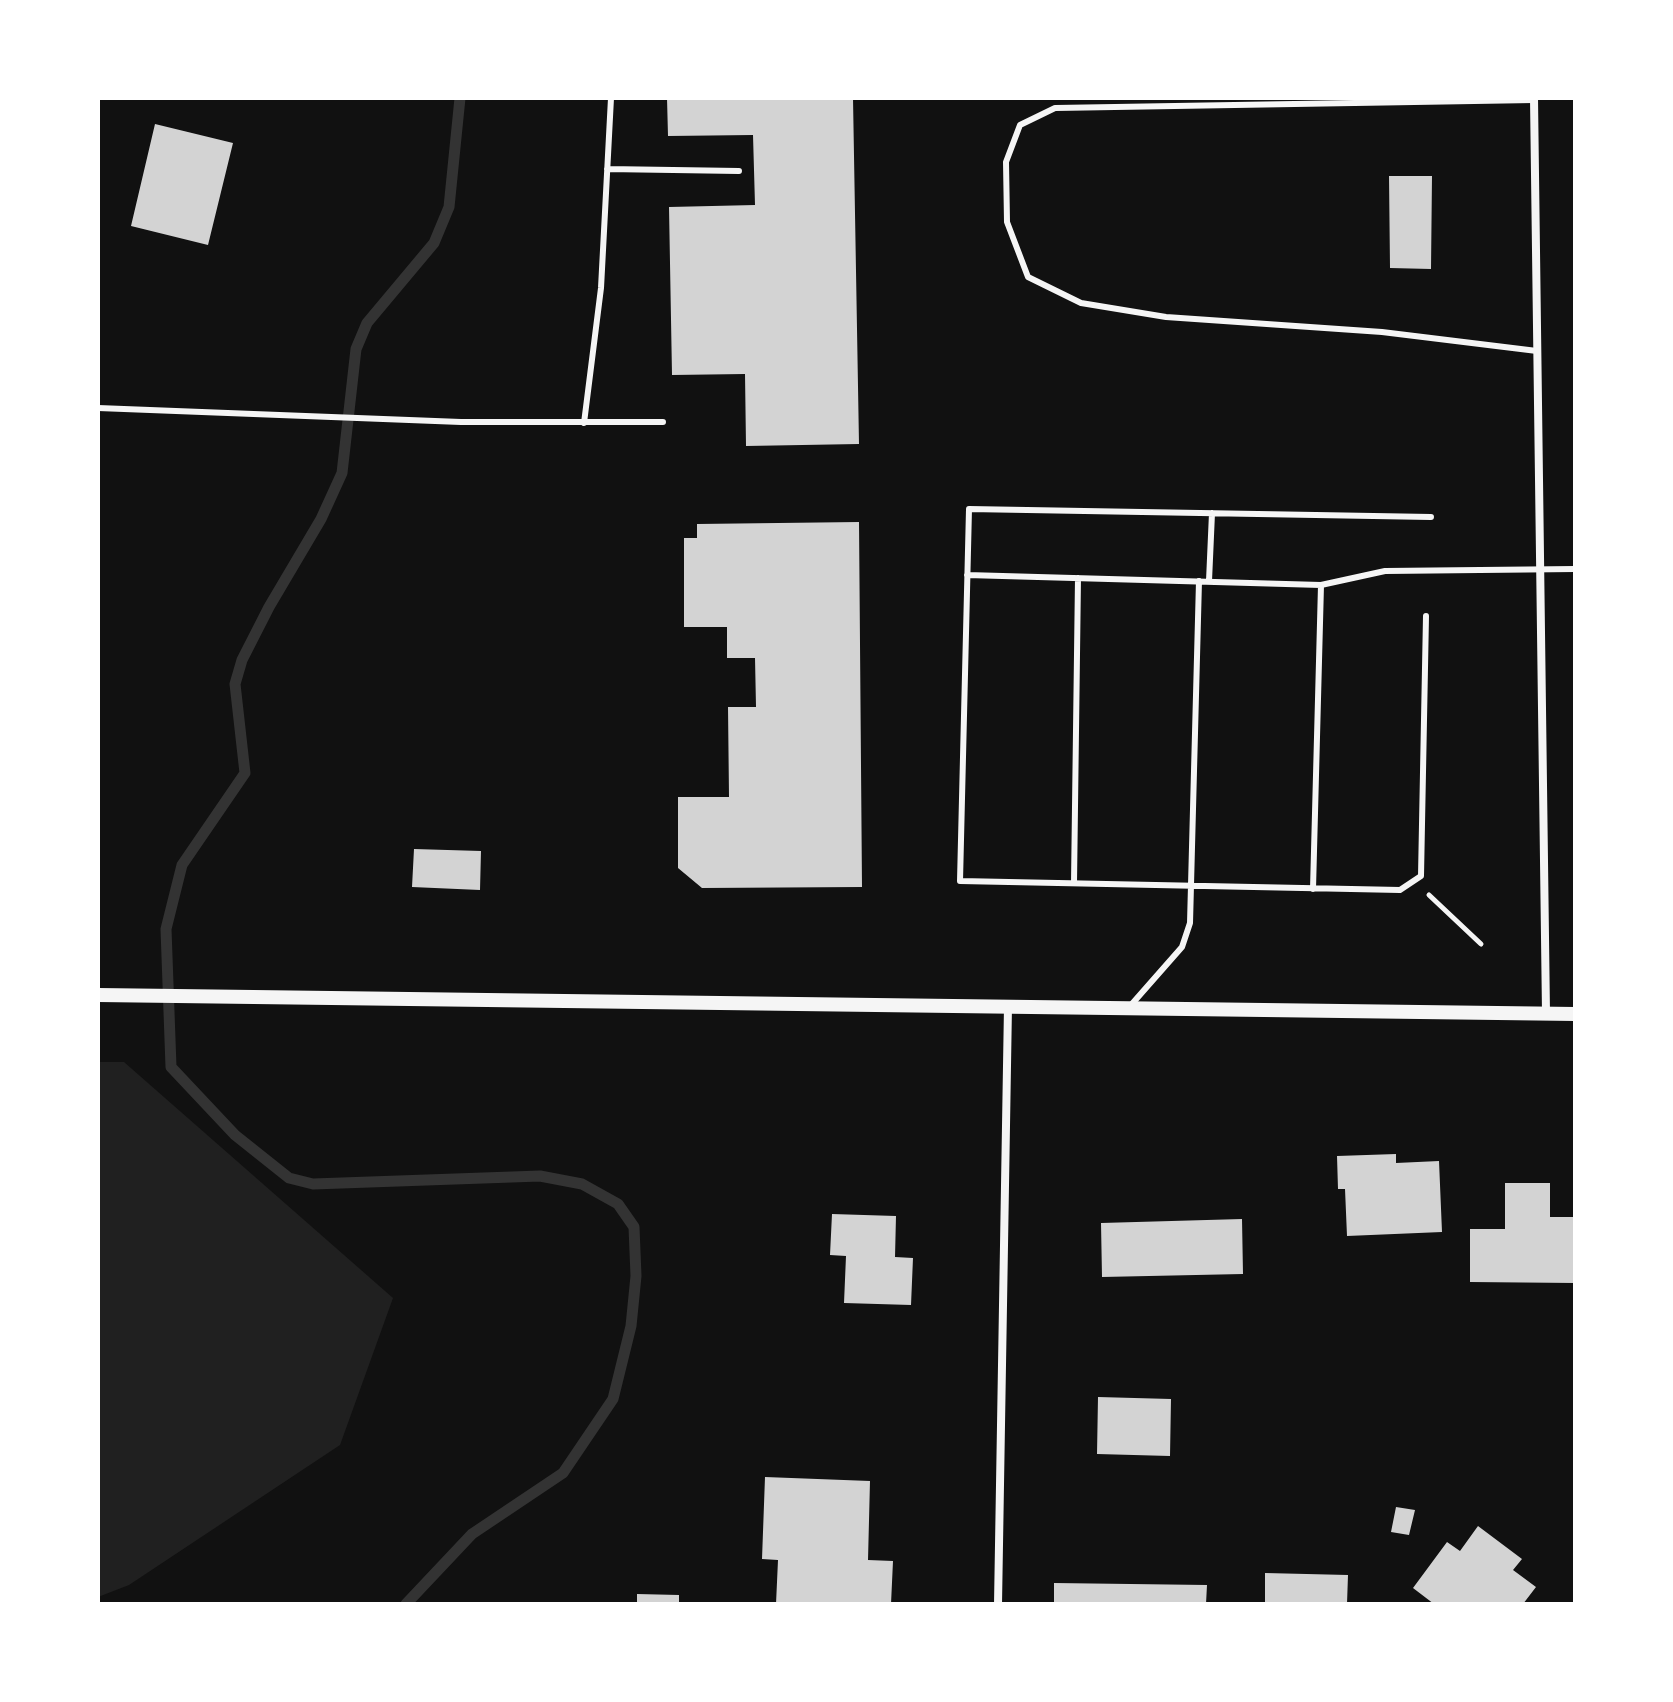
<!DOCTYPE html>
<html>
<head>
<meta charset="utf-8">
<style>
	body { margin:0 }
	#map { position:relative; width:1673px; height:1702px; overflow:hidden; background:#111; font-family:Karla,sans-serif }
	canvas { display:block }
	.frame { position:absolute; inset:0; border:100px solid #fff; pointer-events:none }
</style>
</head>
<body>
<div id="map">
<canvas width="1673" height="1702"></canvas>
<div class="frame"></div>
</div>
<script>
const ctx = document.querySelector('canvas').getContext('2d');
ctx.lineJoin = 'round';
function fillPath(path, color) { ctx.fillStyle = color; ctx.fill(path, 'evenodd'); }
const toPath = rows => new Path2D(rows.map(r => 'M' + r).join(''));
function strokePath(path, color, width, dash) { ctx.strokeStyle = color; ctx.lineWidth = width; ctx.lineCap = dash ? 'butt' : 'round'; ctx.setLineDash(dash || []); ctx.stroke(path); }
const green = toPath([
	[98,1062,124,1062,393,1298,340,1445,129,1585,98,1597]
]);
const stream = toPath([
	[406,1604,472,1534,563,1473,613,1399,631,1326,636,1276,634,1227,618,1204,582,1184,540,1176,313,1184,289,1178,235,1135,171,1067,166,929,182,865,245,773,235,684,242,660,269,607,321,519,342,473,356,349,367,323,434,243,449,207,460,98]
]);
const building = toPath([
	[667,98,853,98,859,444,746,446,745,374,672,375,669,207,755,205,753,135,668,136],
	[155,124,233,143,208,245,131,226],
	[1389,176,1432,176,1431,269,1390,268],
	[859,522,862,887,702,888,678,868,678,797,729,797,728,707,756,707,755,658,727,658,727,627,684,627,684,538,697,538,697,524],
	[414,849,481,851,480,890,412,887],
	[1396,1154,1396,1163,1439,1161,1442,1232,1347,1236,1345,1189,1338,1189,1337,1156],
	[1505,1183,1550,1183,1550,1217,1575,1217,1575,1283,1470,1282,1470,1229,1505,1229],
	[832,1214,896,1216,895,1257,913,1258,911,1305,844,1303,846,1256,830,1255],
	[1242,1219,1243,1274,1102,1277,1101,1223],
	[1098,1397,1171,1399,1170,1456,1097,1454],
	[765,1477,870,1481,868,1560,893,1561,891,1604,776,1604,778,1560,762,1559],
	[1396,1507,1415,1510,1409,1535,1391,1532],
	[1478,1526,1522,1559,1513,1570,1536,1587,1523,1604,1434,1604,1413,1588,1447,1542,1460,1551],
	[1265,1573,1348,1575,1347,1604,1265,1604],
	[1054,1583,1207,1585,1206,1604,1054,1604],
	[637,1594,679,1595,679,1604,637,1604]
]);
const path = toPath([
	[1429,895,1481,944]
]);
const service = toPath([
	[1534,100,1055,108,1020,125,1006,162,1007,222,1028,277,1081,303,1166,317,1382,332,1537,351],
	[607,169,739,171],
	[98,408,461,422,663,422],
	[584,423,601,288,611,98],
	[967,575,1321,585,1385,571,1575,569],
	[1209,581,1212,513],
	[1426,616,1421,876,1400,890,960,881,969,509,1431,517],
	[1074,883,1078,578],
	[1313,889,1321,585],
	[1131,1005,1182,947,1190,923,1199,581]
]);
const minor = toPath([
	[1534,98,1546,1013],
	[998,1604,1008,1006]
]);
const tertiary = toPath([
	[98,995,1575,1014]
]);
fillPath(green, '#202020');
strokePath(stream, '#333', 11);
fillPath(building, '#d3d3d3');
strokePath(path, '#f5f5f5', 5);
strokePath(service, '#f5f5f5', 6);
strokePath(minor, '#f5f5f5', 8);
strokePath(tertiary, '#f5f5f5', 14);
</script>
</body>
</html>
